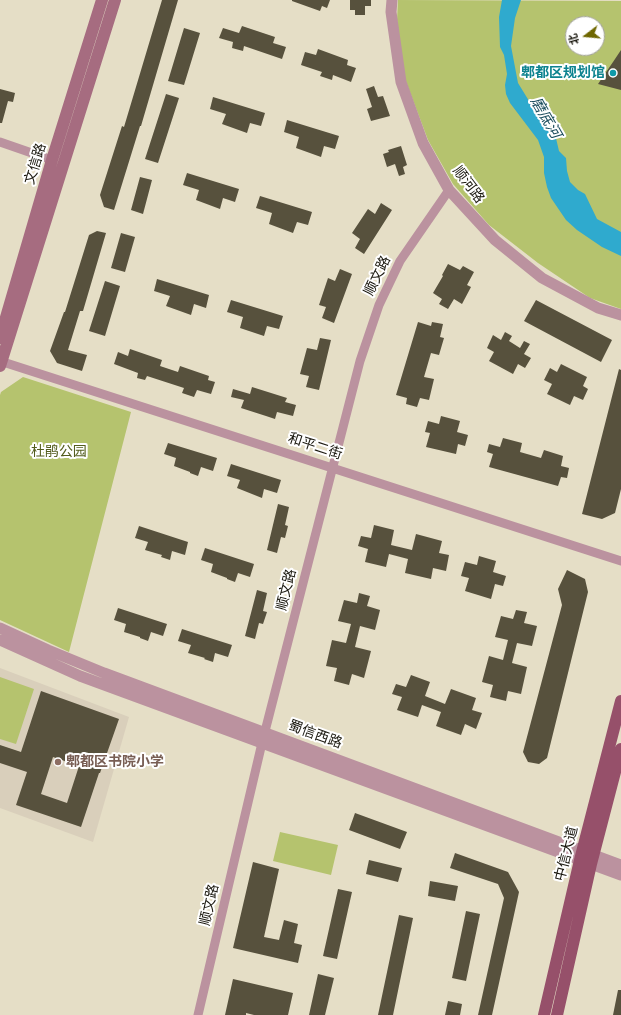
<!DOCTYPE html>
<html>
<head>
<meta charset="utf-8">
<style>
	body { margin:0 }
	#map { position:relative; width:621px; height:1015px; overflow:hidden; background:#e5dec6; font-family:"DejaVu Sans","Noto Sans SC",sans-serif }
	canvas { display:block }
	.north { position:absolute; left:565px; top:16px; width:40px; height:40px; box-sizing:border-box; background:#fff; border:1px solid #a3a29f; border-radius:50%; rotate:254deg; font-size:11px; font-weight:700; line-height:16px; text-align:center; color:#19170e }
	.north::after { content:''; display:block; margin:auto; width:14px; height:18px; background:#6f6700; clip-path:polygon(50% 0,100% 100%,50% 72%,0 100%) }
</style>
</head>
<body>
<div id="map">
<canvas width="621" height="1015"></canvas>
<div class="north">北</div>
</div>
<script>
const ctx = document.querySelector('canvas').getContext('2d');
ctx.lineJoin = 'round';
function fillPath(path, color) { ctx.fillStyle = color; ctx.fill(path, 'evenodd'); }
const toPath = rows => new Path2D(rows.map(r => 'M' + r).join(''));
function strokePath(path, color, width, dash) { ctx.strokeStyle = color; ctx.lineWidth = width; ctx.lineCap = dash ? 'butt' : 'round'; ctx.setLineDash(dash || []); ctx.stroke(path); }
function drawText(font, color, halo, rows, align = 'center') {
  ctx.font = font + ' "DejaVu Sans","Noto Sans SC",sans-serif'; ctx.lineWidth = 4; ctx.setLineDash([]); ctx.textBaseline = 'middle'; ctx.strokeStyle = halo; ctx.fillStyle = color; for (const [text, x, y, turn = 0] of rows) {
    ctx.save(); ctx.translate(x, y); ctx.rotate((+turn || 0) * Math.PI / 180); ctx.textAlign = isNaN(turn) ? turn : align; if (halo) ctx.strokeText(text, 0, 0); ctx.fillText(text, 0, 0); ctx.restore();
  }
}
const education = toPath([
	[0,668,129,717,93,842,0,808]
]);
const green = toPath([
	[398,0,621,1,621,309,590,298,538,263,489,225,453,184,428,140,405,79,397,20],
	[573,24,597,24,597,48,573,48],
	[23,377,131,412,69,652,0,620,0,395,1,392],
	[0,677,34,689,16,744,0,739],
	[280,832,338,845,331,875,273,861]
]);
const water = toPath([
	[502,0,521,0,515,18,511,46,518,83,534,109,544,119,555,134,559,151,566,158,567,171,570,182,578,190,585,194,597,219,621,232,621,256,602,247,577,230,566,220,551,198,547,187,544,173,544,157,538,140,510,103,506,94,505,85,507,74,504,55,500,47,499,17]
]);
const building = toPath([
	[162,0,178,0,141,126,140,126,114,210,104,207,100,195,122,126,124,127],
	[292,0,330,0,327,8,322,6,320,11,292,1],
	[350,0,371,0,371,6,365,6,365,15,355,15,355,10,350,10],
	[242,26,275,37,273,43,286,47,282,59,244,46,243,51,232,48,233,42,219,38,223,28,239,33],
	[184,28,200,33,184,85,168,81],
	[318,49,348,60,347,65,356,68,351,82,333,75,332,80,320,76,322,72,301,65,305,52,316,55],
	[621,50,621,90,598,84,613,62],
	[374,86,378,97,383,96,390,116,371,121,367,109,372,107,366,89],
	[0,89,15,93,13,102,8,101,2,123,0,123],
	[166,94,179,98,158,163,145,159],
	[213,97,265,113,261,126,250,123,247,133,222,124,226,114,210,109],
	[287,120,339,136,335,149,324,146,321,157,296,148,299,137,284,132],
	[401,146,407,165,403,167,405,174,399,176,395,164,387,167,383,154,389,152,388,150],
	[187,173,239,189,235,202,223,198,220,209,196,200,199,190,183,185],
	[140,177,152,180,143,214,131,210],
	[260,196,312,212,308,225,297,222,293,233,269,224,272,213,256,208],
	[381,203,392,210,364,254,355,248,360,239,352,233,368,209,375,214],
	[97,231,106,233,83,311,80,311,68,350,87,355,82,371,57,363,50,351,64,312,65,312,89,235],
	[121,233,135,237,125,272,111,268],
	[448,264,460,270,463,266,474,272,467,285,471,287,462,304,454,299,448,309,439,304,442,299,433,293,443,276,442,275],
	[340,269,352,274,334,323,322,318,326,307,319,305,328,278,335,281],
	[157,279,209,295,206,308,194,304,191,315,166,306,170,296,154,291],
	[105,281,120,286,105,336,89,331],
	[231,300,283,316,279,329,267,326,264,336,240,328,243,317,227,312],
	[536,300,612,340,601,362,524,321],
	[418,322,431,326,432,322,443,324,440,337,444,338,439,355,431,353,424,377,434,379,429,400,420,398,417,407,406,404,407,398,396,395],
	[505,332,512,336,509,341,520,348,524,341,530,344,524,354,531,358,525,368,518,364,513,374,489,361,494,352,487,348,493,335,501,340],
	[320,338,331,340,319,390,306,387,309,376,300,374,307,348,317,350],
	[130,349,162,360,160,366,178,372,180,366,209,376,208,380,215,382,211,394,197,390,194,397,182,393,184,388,147,376,145,380,137,378,138,373,114,364,118,352,128,356],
	[561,364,587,377,583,386,588,389,583,400,574,396,570,405,547,394,552,384,544,380,550,368,557,372],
	[619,369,621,370,621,489,615,513,602,519,582,514],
	[252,387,287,398,285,402,296,405,293,416,277,412,275,419,266,416,241,408,244,400,231,397,233,389,250,394],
	[441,416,460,421,457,432,468,435,465,446,458,444,456,454,426,447,430,433,425,432,428,421,439,424],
	[503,438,522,443,520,452,541,458,544,450,563,456,561,466,569,468,567,478,561,477,558,486,489,467,493,454,487,452,489,444,500,447],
	[168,443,217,458,213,471,201,467,198,476,190,473,190,472,174,466,176,458,164,454],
	[231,464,281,480,277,493,264,489,262,498,237,488,240,480,227,476],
	[278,504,289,507,285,525,288,526,285,538,281,537,277,553,267,550],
	[374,525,394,530,391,545,412,550,416,534,442,541,439,553,449,555,446,571,433,568,431,579,405,573,408,559,389,554,386,567,365,562,368,549,358,546,361,536,371,538],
	[139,526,188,542,185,555,172,551,170,560,161,557,162,555,145,550,148,542,135,538],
	[205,548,254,564,250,577,238,573,235,582,227,579,227,578,211,572,213,564,201,560],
	[479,556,496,561,493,572,506,576,503,586,495,584,491,599,465,591,469,578,461,576,465,562,477,565],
	[567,570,585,579,588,592,547,758,539,764,528,762,523,752,562,605,558,589],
	[257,590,267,593,263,611,267,612,263,624,259,623,255,639,245,636],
	[359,593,370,596,367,606,380,610,375,630,360,626,355,647,371,651,364,678,352,674,349,685,334,681,337,668,326,666,332,640,346,643,351,624,338,621,344,600,357,603],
	[118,608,167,624,163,636,151,632,148,641,140,638,140,637,124,632,126,624,114,620],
	[516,610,527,612,524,623,537,626,532,646,517,643,512,663,527,667,521,694,508,691,506,701,490,697,493,685,482,682,489,656,503,660,508,640,495,637,501,616,513,619],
	[182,629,232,645,228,657,215,653,213,662,204,659,205,658,188,653,191,645,178,641],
	[411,675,430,682,425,696,445,704,451,689,476,698,472,710,482,713,476,729,465,724,461,735,436,726,441,712,422,705,418,717,397,710,402,697,392,694,396,684,406,687],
	[41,691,119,719,100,773,99,773,81,827,16,805,27,772,0,763,0,745,21,752],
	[53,757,79,766,67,803,41,794],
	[355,813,407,832,400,849,349,830],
	[455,853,508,872,519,892,492,1015,478,1015,504,898,498,884,450,868],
	[369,860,402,868,398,882,366,874],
	[253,862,279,869,264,937,279,940,284,920,298,924,294,943,302,945,298,963,233,948],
	[430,881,458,886,455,901,428,896],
	[338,889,352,892,337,959,323,956],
	[466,911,480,914,466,981,452,978],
	[399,915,413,918,393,1015,378,1015],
	[318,974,334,978,325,1015,309,1015],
	[233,979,293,993,288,1015,254,1015,246,1013,246,1015,225,1015],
	[618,990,621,990,621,1015,613,1015],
	[448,1001,462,1004,460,1015,445,1015]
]);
const minor = toPath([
	[0,142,52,160],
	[0,361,621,561],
	[198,1015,262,743,360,361,379,305,400,261,449,190]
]);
const tertiary = toPath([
	[392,0,391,12,401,82,423,143,449,190,495,240,542,278,598,308,621,315],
	[0,628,48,650,104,673,621,865],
	[0,640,80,676,621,875]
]);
const secondary = toPath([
	[0,338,52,160,102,0],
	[0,366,115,0]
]);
const primary = toPath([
	[544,1015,580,860,621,701],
	[557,1015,591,864,621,749]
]);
const markers = [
	[613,73,4,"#0f9aa8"],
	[58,762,4,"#8d6e63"]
];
const cultureNames = [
	["郫都区规划馆",605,73]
];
const streetNames = [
	["文信路",36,164,-73],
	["顺河路",468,185,53],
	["顺文路",378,276,-64],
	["和平二街",315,447,18],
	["顺文路",287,590,-76],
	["蜀信西路",315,735,20],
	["中信大道",567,854,-76],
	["顺文路",210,905,-77]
];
const parkNames = [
	["杜鹃公园",59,452]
];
const educationNames = [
	["郫都区书院小学",66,762]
];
const waterNames = [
	["磨底河",545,118,60]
];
fillPath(education, '#d9cfbb');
fillPath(green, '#b5c36e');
fillPath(water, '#2faace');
fillPath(building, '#57513d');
strokePath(minor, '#bb929f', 9);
strokePath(tertiary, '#bb929f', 11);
strokePath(secondary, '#a66c80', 12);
strokePath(primary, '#96506a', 12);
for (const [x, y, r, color] of markers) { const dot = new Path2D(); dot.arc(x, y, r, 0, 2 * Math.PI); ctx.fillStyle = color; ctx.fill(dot); strokePath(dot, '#fff', 1.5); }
drawText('bold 14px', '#0d838f', '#fff', cultureNames, 'right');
drawText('14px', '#19170e', '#fff', streetNames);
drawText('14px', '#545d1e', '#fff', parkNames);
drawText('bold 14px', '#785e54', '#fff', educationNames, 'left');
drawText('italic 15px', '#1d4e5e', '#fff', waterNames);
</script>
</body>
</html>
